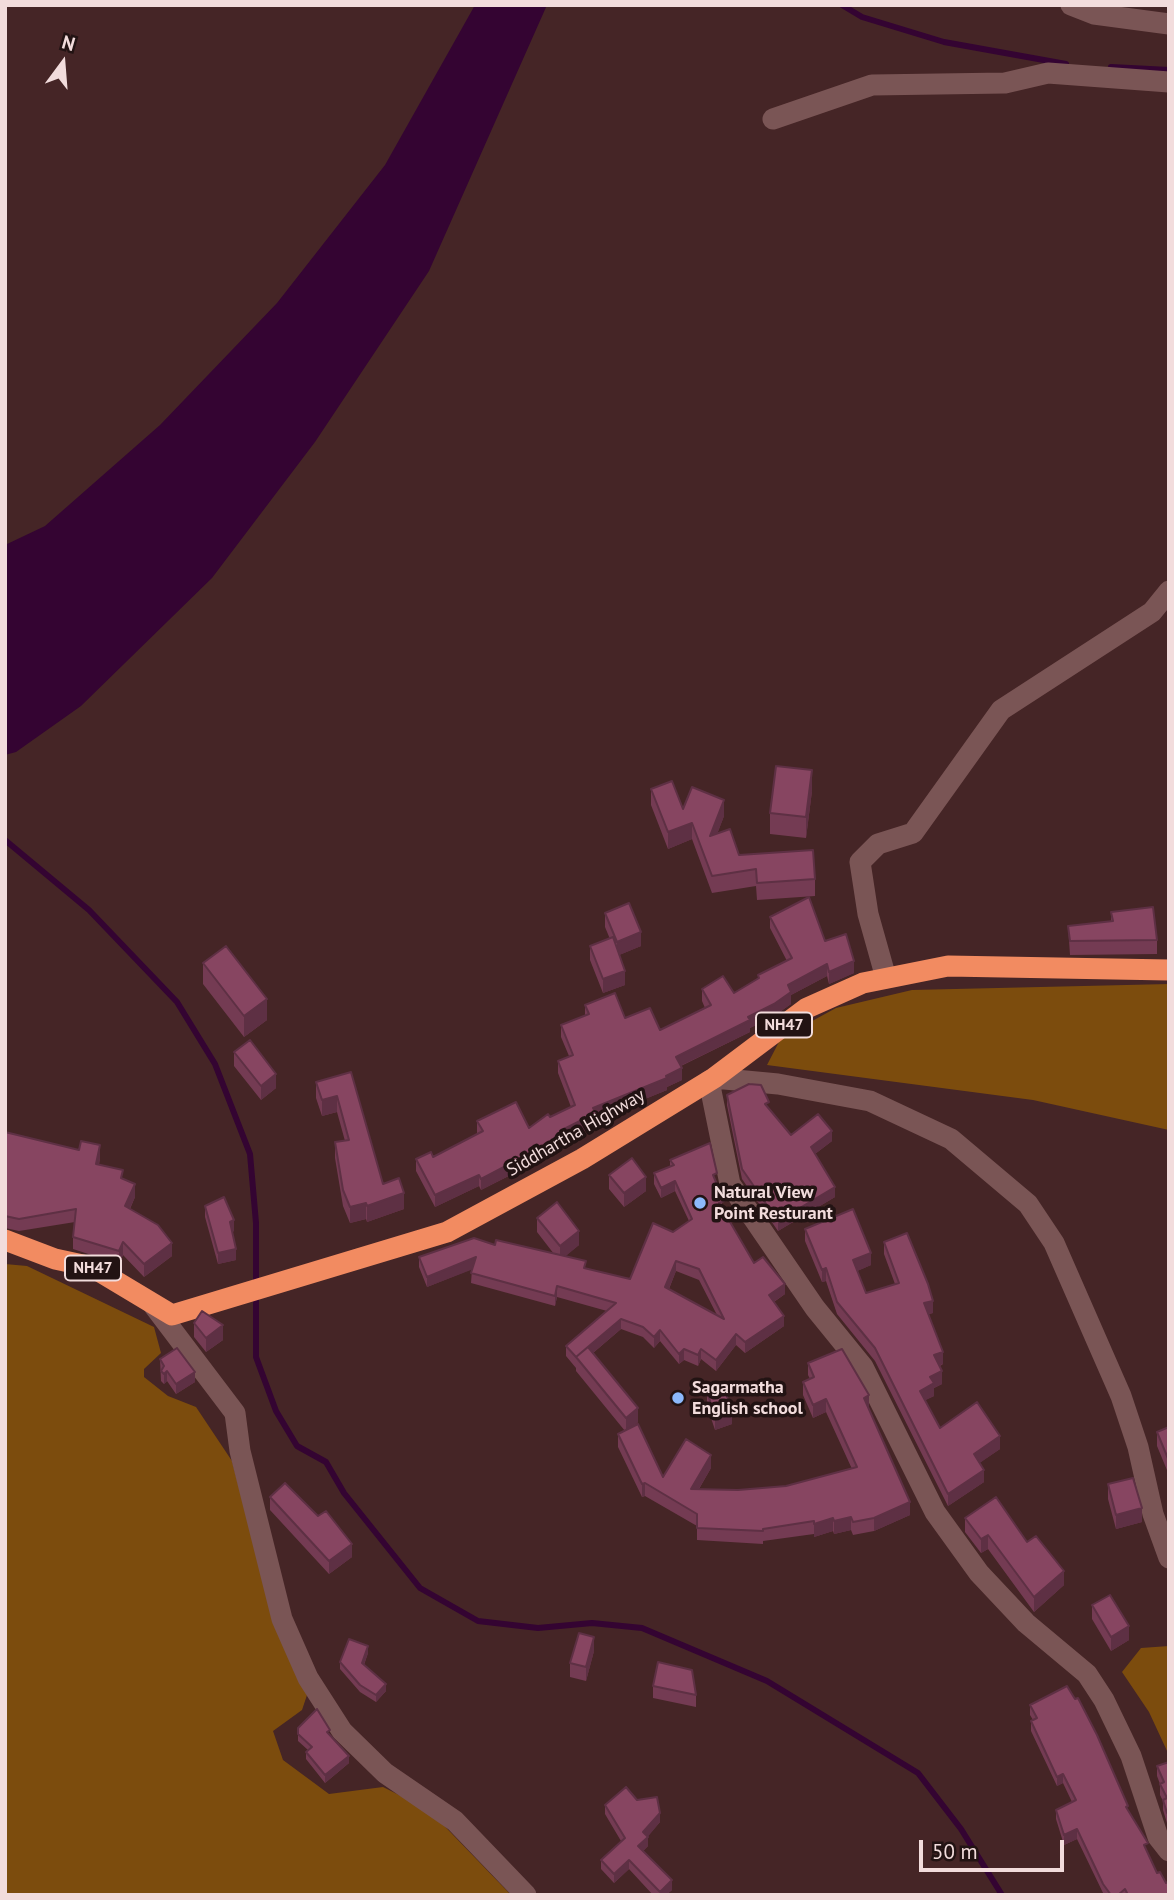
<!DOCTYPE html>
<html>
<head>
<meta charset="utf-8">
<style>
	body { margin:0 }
	#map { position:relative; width:1174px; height:1900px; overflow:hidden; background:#452526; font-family:"PT Sans",sans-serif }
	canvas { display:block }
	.frame { position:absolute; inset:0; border:7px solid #f2dcdc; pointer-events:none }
	.north { position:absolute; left:28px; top:28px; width:70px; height:70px; -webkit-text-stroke:5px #221313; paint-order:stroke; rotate:16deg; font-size:19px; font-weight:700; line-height:28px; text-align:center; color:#f2dcdc }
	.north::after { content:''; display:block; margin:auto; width:24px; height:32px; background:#f2dcdc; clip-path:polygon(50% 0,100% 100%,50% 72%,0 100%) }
	.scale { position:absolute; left:919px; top:1840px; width:145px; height:32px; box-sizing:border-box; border:4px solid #f2dcdc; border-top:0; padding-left:9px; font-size:21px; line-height:24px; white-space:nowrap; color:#f2dcdc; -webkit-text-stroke:5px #221313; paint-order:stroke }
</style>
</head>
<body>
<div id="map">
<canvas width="1174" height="1900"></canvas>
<div class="frame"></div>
<div class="north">N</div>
<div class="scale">50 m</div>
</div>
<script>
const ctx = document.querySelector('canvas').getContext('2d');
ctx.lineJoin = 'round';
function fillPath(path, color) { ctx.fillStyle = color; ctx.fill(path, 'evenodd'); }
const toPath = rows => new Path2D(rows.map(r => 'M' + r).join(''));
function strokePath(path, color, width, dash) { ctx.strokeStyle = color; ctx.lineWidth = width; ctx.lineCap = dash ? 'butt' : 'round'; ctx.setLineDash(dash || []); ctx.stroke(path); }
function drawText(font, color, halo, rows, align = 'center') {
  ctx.font = font + ' "PT Sans",sans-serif'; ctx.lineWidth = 7; ctx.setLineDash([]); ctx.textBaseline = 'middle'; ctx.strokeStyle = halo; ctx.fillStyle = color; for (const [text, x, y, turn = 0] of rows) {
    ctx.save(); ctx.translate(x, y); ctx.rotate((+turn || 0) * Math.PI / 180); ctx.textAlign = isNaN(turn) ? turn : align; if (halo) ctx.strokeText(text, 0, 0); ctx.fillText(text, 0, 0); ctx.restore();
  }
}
const forest = toPath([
	[1169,984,1169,1130,1033,1100,767,1065,781,1038,836,1008,912,990],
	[5,1264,27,1266,154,1327,161,1353,144,1369,144,1377,168,1396,196,1407,232,1461,275,1623,307,1695,302,1710,273,1731,283,1760,329,1794,383,1787,429,1810,511,1895,5,1895],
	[1169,1646,1169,1752,1168,1753,1149,1712,1122,1672,1141,1648]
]);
const water = toPath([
	[475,5,547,5,429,271,315,442,212,578,81,706,16,752,5,755,5,545,45,526,160,425,277,303,385,165]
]);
const stream = toPath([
	[842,5,862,17,944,42,1066,64],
	[1111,67,1169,70],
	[5,840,89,910,177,1002,215,1064,250,1154,256,1223,256,1357,276,1411,297,1446,326,1462,344,1493,420,1588,478,1621,538,1628,592,1623,642,1628,767,1681,918,1773,961,1829,1002,1895]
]);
const minor = toPath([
	[1071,5,1094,14,1169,24],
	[773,119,872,85,1005,83,1048,73,1169,82],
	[886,978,868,914,860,862,878,844,913,833,1001,710,1152,612,1169,591],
	[714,1078,778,1084,870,1101,951,1139,1028,1204,1054,1243,1121,1396,1138,1447,1153,1514,1169,1558],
	[709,1081,730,1184,815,1308,863,1367,935,1512,979,1573,1026,1623,1087,1674,1104,1700,1131,1756,1158,1837,1169,1851],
	[154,1306,235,1413,240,1451,282,1619,308,1678,342,1731,385,1773,455,1821,526,1895]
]);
const highway = toPath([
	[5,1240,55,1259,92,1267,172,1315,447,1232,582,1159,714,1078,807,1008,863,983,948,966,1169,970]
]);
const wall = toPath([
	[651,789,683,809,724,816,717,834,739,855,815,879,815,896,757,900,756,886,712,893,692,839,668,849,651,805],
	[812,791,806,838,770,834,770,813],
	[1111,912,1157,940,1157,954,1070,955,1068,926,1111,922],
	[605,913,641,946,619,955,625,985,603,993,590,960,590,946,610,939,605,927],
	[770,917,825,941,854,973,829,984,827,976,791,995,791,1004,774,1016,750,1028,750,1032,681,1066,682,1080,667,1087,667,1090,596,1119,596,1125,562,1142,562,1146,548,1156,481,1190,479,1186,435,1207,416,1171,416,1159,433,1157,477,1134,477,1121,529,1128,571,1107,558,1073,558,1061,569,1056,561,1037,561,1025,585,1016,585,1005,660,1030,705,1008,702,1001,702,989,734,993,758,979,758,975,787,961,770,928],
	[203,963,267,1020,244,1037,203,984],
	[234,1052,276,1088,261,1100,234,1066],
	[351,1072,383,1184,404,1209,367,1222,366,1219,350,1223,343,1206,335,1158,335,1142,345,1141,337,1112,322,1116,316,1098,316,1082],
	[727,1095,769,1109,791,1135,832,1141,815,1154,835,1197,778,1231,742,1179,727,1105],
	[5,1132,100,1158,99,1165,123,1179,135,1197,130,1209,172,1256,144,1277,123,1255,119,1264,73,1249,73,1237,75,1222,19,1231,5,1228],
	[670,1160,717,1184,724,1211,754,1263,785,1294,774,1302,784,1326,745,1353,736,1345,716,1371,701,1359,698,1366,684,1360,679,1364,660,1341,654,1348,643,1337,621,1329,593,1353,638,1422,633,1427,663,1477,711,1468,699,1489,738,1490,786,1486,852,1469,826,1412,813,1418,803,1395,803,1382,810,1379,808,1375,808,1363,869,1408,910,1515,874,1531,853,1535,851,1530,834,1534,833,1531,814,1537,814,1534,763,1541,763,1544,697,1540,697,1526,645,1496,642,1497,618,1447,618,1434,625,1431,576,1371,576,1368,566,1356,566,1346,607,1311,557,1297,555,1306,471,1283,472,1269,427,1287,419,1267,419,1257,495,1245,554,1254,537,1232,537,1218,579,1245,565,1256,586,1269,630,1279,673,1232,689,1221,675,1191,661,1198,654,1184,654,1173,670,1167],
	[676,1271,699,1280,717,1315,669,1289],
	[609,1175,646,1191,624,1207,609,1189],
	[205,1206,234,1231,232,1232,236,1260,218,1264,205,1217],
	[805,1229,871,1265,857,1271,866,1293,895,1284,884,1254,884,1242,933,1313,929,1314,943,1364,940,1366,942,1384,934,1388,934,1396,925,1400,940,1428,1000,1449,979,1463,984,1482,948,1506,875,1361,837,1314,826,1281,822,1282,805,1241],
	[194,1323,223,1340,206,1352,194,1337],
	[160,1359,195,1382,176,1394,167,1381,164,1384,161,1381],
	[707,1392,732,1424,715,1430,707,1406],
	[1169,1427,1169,1475,1157,1446,1157,1432],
	[1108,1484,1142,1522,1116,1529,1108,1499],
	[270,1497,352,1557,329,1574,270,1510],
	[965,1518,1027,1542,1064,1585,1034,1612,988,1549,981,1553,965,1532],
	[1092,1605,1129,1640,1111,1651,1092,1619],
	[594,1651,586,1681,570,1677,570,1663],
	[368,1653,364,1665,386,1691,376,1702,360,1692,340,1669,340,1662],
	[653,1686,696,1695,696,1707,653,1698],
	[1030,1705,1128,1811,1147,1852,1169,1895,1104,1895,1077,1839,1064,1845,1056,1819,1056,1810,1072,1802,1063,1783,1057,1786,1031,1731,1031,1721,1033,1720,1030,1715],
	[298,1728,330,1735,349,1763,325,1783,306,1759,306,1752,308,1750,298,1741],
	[1169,1762,1169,1823,1167,1823,1163,1810,1163,1801,1160,1795,1160,1784,1157,1776,1157,1766],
	[637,1800,660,1822,647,1837,648,1846,643,1851,672,1890,666,1895,653,1895,629,1869,614,1883,601,1869,601,1860,621,1841,605,1814,605,1805]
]);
const shadedWall = toPath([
	[812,770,812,791,806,838,806,817],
	[724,800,724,816,710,853,710,836],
	[692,823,692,839,668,849,668,832],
	[641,932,641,946,617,956,617,942],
	[854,961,854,973,829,984,829,972],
	[827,964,827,976,791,995,791,1004,774,1016,750,1028,750,1032,676,1068,676,1057,748,1017,788,985],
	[625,971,625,985,603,993,603,979],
	[267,999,267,1020,244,1037,244,1016],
	[682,1068,682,1080,667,1087,667,1090,596,1119,596,1125,562,1142,562,1146,548,1156,481,1190,481,1179,560,1131,593,1108],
	[276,1074,276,1088,261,1100,261,1086],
	[337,1096,337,1112,322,1116,322,1100],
	[832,1131,832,1141,811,1157,811,1147],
	[100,1145,100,1158,96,1177,96,1164],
	[479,1175,479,1186,435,1207,435,1195],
	[646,1177,646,1191,624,1207,624,1193],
	[675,1181,675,1191,661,1198,661,1188],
	[135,1184,135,1197,125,1219,125,1206],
	[835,1187,835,1197,778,1231,778,1221],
	[404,1193,404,1209,367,1222,367,1206],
	[366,1203,366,1219,350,1223,350,1207],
	[234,1220,234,1231,230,1233,230,1222],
	[579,1231,579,1245,560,1261,560,1246],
	[123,1242,123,1255,119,1264,119,1251],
	[172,1243,172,1256,144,1277,144,1264],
	[236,1249,236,1260,218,1264,218,1253],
	[871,1253,871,1265,853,1273,853,1260],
	[476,1257,476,1268,427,1287,427,1277],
	[676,1261,676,1271,665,1298,665,1287],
	[826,1268,826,1281,822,1282,822,1270],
	[785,1284,785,1294,769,1305,769,1295],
	[557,1286,557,1297,555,1306,555,1296],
	[933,1301,933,1313,924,1315,924,1303],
	[784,1316,784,1326,745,1353,745,1342],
	[621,1319,621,1329,581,1363,576,1357],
	[223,1325,223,1340,206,1352,206,1338],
	[660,1330,660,1341,654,1348,654,1337],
	[736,1334,736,1345,716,1371,716,1360],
	[684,1349,684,1360,679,1364,679,1354],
	[701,1349,701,1359,698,1366,698,1355],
	[943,1352,943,1364,934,1367,934,1355],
	[167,1371,167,1381,164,1384,164,1374],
	[942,1371,942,1384,934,1388,934,1396,920,1403,920,1391,930,1377],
	[195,1372,195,1382,176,1394,176,1384],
	[869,1395,869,1408,864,1398],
	[826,1399,826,1412,813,1418,813,1405],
	[638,1408,638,1422,626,1432,626,1418],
	[732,1410,732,1424,715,1430,715,1416],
	[1000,1436,1000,1449,974,1467,974,1454],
	[711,1455,711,1468,691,1502,691,1489],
	[984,1470,984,1482,948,1506,948,1494],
	[645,1483,645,1496,642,1497,642,1484],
	[910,1502,910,1515,874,1531,874,1518],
	[1142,1508,1142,1522,1116,1529,1116,1515],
	[851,1517,851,1530,834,1534,834,1521],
	[833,1518,833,1531,814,1537,814,1524],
	[988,1535,988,1549,981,1553,981,1539],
	[352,1544,352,1557,329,1574,329,1561],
	[1064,1571,1064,1585,1034,1612,1034,1597],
	[1129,1626,1129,1640,1111,1651,1111,1637],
	[594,1637,594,1651,586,1681,586,1667],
	[368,1646,368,1653,362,1670,362,1663],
	[386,1684,386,1691,376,1702,376,1695],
	[349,1756,349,1763,325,1783,325,1775],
	[1063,1774,1063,1783,1057,1786,1057,1777],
	[660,1813,660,1822,646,1839,648,1837,648,1846,638,1855,638,1846,643,1832],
	[1077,1829,1077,1839,1064,1845,1064,1835],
	[629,1860,629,1869,614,1883,614,1874],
	[672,1880,672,1890,666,1895,660,1895,660,1892]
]);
const building = toPath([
	[776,766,812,770,806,817,770,813,776,766],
	[672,781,683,809,692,787,724,800,710,836,730,829,739,855,813,850,815,879,757,883,756,869,712,876,692,823,668,832,651,789,672,781],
	[809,897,825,941,846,934,854,961,829,972,827,964,788,985,791,992,774,1004,748,1017,750,1020,676,1057,682,1068,666,1076,667,1078,593,1108,596,1113,560,1131,562,1134,548,1144,481,1179,479,1175,435,1195,416,1159,431,1152,433,1157,483,1131,477,1121,516,1102,529,1128,548,1114,550,1117,575,1105,558,1061,573,1055,561,1025,589,1014,585,1005,615,993,625,1018,650,1008,660,1030,711,1005,702,989,723,976,734,993,759,978,758,975,792,958,770,917,809,897],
	[629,903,641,932,617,942,605,913,629,903],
	[1153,907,1157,940,1070,941,1068,926,1113,921,1111,912,1153,907],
	[613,937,625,971,603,979,590,946,613,937],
	[226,946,267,999,244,1016,203,963,226,946],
	[250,1040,276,1074,261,1086,234,1052,250,1040],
	[351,1072,383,1184,399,1178,404,1193,367,1206,366,1203,350,1207,343,1190,335,1142,349,1140,337,1096,322,1100,316,1082,351,1072],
	[749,1084,761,1085,769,1102,765,1104,791,1135,818,1114,832,1131,811,1147,835,1187,778,1221,742,1169,727,1095,749,1084],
	[5,1132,79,1150,81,1141,100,1145,96,1164,123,1170,121,1178,135,1184,125,1206,158,1225,172,1243,144,1264,123,1242,119,1251,73,1237,76,1209,19,1219,5,1216,5,1132],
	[710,1143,717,1173,713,1175,724,1201,719,1203,754,1263,763,1257,785,1284,769,1295,784,1316,745,1342,736,1334,716,1360,701,1349,698,1355,684,1349,679,1354,660,1330,654,1337,643,1327,621,1319,576,1357,566,1346,616,1303,557,1286,555,1296,471,1273,476,1257,427,1277,419,1257,474,1238,495,1245,496,1240,586,1261,584,1268,630,1279,653,1223,673,1232,692,1219,675,1181,661,1188,654,1173,674,1165,670,1160,710,1143],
	[676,1261,699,1269,724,1319,665,1287,676,1261],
	[632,1158,646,1177,624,1193,609,1175,632,1158],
	[224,1197,234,1220,230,1222,236,1249,218,1253,205,1206,224,1197],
	[557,1202,579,1231,560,1246,537,1218,557,1202],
	[853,1209,871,1253,853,1260,866,1293,899,1283,884,1242,907,1233,928,1284,933,1301,924,1303,943,1352,934,1355,942,1371,930,1377,934,1383,920,1391,940,1428,977,1402,1000,1436,974,1454,984,1470,948,1494,875,1348,837,1302,826,1268,822,1270,805,1229,853,1209],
	[202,1311,223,1325,206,1338,194,1323,202,1311],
	[588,1347,638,1408,626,1418,576,1357,588,1347],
	[177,1348,195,1372,176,1384,167,1371,164,1374,161,1371,164,1366,160,1359,177,1348],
	[842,1349,869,1395,864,1398,910,1502,874,1518,853,1522,851,1517,834,1521,833,1518,814,1524,814,1521,763,1529,763,1531,697,1528,697,1514,645,1483,642,1484,618,1434,638,1424,663,1477,686,1439,711,1455,691,1489,738,1490,786,1486,857,1467,826,1399,813,1405,803,1382,814,1377,808,1363,842,1349],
	[723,1386,732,1410,715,1416,707,1392,723,1386],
	[1169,1427,1169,1461,1157,1432,1169,1427],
	[1133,1478,1142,1508,1116,1515,1108,1484,1133,1478],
	[285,1483,318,1516,326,1511,352,1544,329,1561,270,1497,285,1483],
	[996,1497,1027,1542,1036,1536,1064,1571,1034,1597,988,1535,981,1539,965,1518,996,1497],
	[1110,1595,1129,1626,1111,1637,1092,1605,1110,1595],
	[579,1633,594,1637,586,1667,570,1663,579,1633],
	[349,1639,368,1646,362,1663,386,1684,376,1695,360,1685,340,1662,349,1639],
	[658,1662,692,1670,696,1695,653,1686,658,1662],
	[1067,1686,1075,1699,1078,1698,1097,1735,1128,1806,1126,1807,1148,1843,1144,1845,1157,1873,1160,1872,1166,1883,1169,1881,1169,1895,1128,1895,1125,1889,1118,1895,1111,1895,1103,1884,1077,1829,1064,1835,1056,1810,1076,1800,1063,1774,1057,1777,1031,1721,1037,1718,1030,1705,1067,1686],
	[317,1709,330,1730,327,1732,349,1756,325,1775,306,1752,312,1747,298,1734,298,1728,317,1709],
	[1169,1762,1169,1813,1167,1813,1163,1800,1167,1798,1160,1784,1164,1782,1157,1766,1169,1762],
	[626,1787,637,1800,657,1797,660,1813,643,1832,648,1837,638,1846,672,1880,660,1892,629,1860,614,1874,601,1860,625,1838,605,1805,626,1787]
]);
const markers = [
	[700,1203,7,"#8cb9fc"],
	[678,1398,7,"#8cb9fc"]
];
const shields = [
	[784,1025,56],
	[93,1268,56]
];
const shieldNames = [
	["NH47",784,1025],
	["NH47",93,1268]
];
const streetNames = [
	["Siddhartha Highway",576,1133,-30]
];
const poiNames = [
	["Natural View",714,1193],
	["Point Resturant",714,1214],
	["Sagarmatha",692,1388],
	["English school",692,1409]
];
fillPath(forest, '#7c4c0d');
fillPath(water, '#340432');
strokePath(stream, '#340432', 6);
strokePath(minor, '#7a5555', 21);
strokePath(highway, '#f28b61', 21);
fillPath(wall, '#743b53');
fillPath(shadedWall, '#5e3044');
fillPath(building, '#874561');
strokePath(building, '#5e3044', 2);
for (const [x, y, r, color] of markers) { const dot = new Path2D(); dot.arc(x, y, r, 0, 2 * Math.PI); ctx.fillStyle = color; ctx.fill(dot); strokePath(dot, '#221313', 2.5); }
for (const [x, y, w] of shields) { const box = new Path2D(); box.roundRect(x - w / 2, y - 12.5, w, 25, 5); ctx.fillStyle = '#221313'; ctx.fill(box); strokePath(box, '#f2dcdc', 2); }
drawText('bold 16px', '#f2dcdc', null, shieldNames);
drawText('18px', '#f2dcdc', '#221313', streetNames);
drawText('bold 18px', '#f2dcdc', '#221313', poiNames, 'left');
</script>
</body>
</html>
